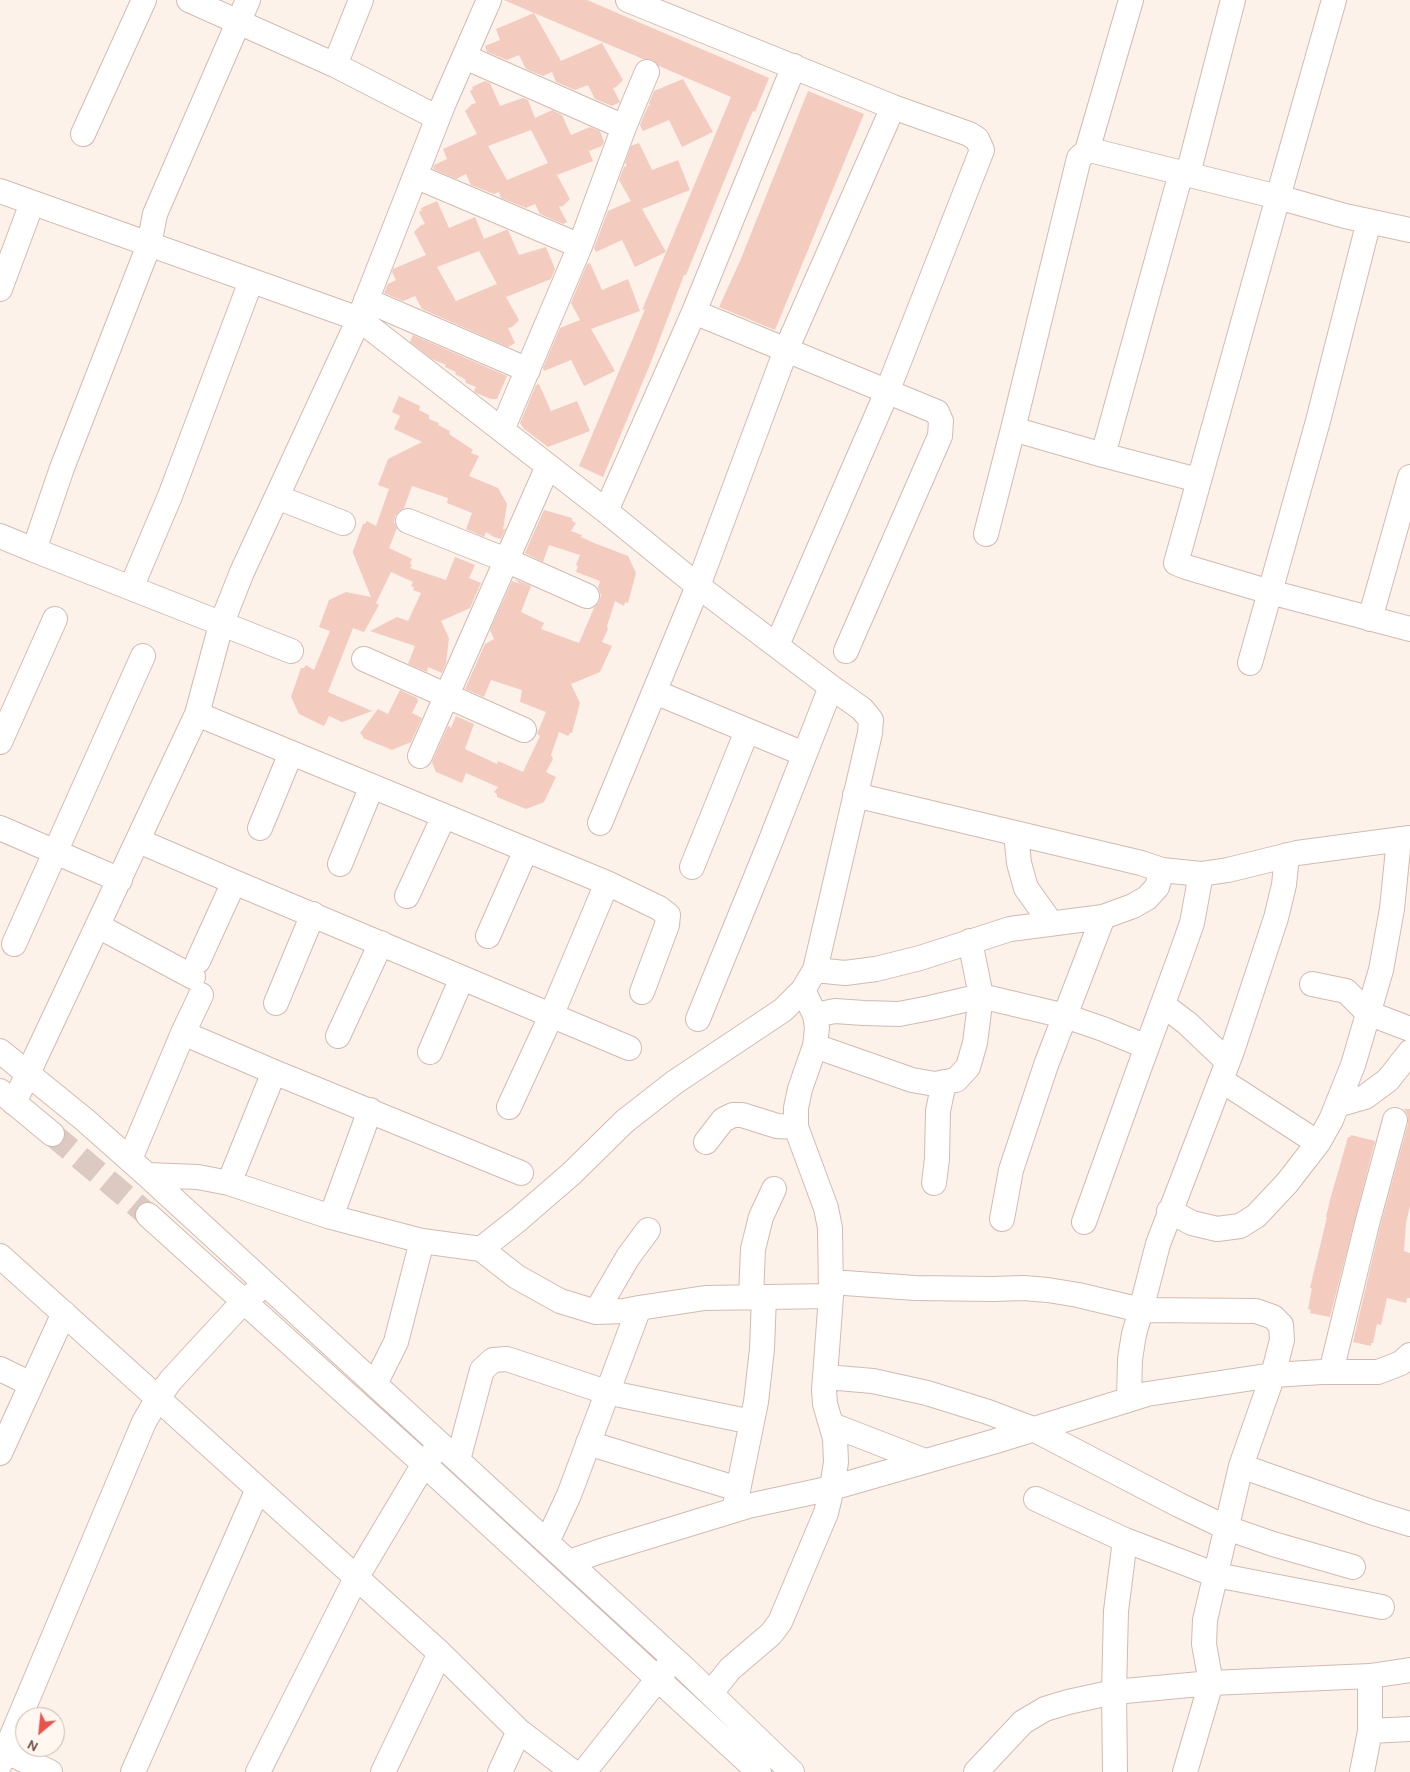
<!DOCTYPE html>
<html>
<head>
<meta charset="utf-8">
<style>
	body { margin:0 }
	#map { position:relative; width:1410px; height:1772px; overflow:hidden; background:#fdf2e9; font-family:Overpass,sans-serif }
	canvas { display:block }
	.north { position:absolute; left:15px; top:1707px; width:50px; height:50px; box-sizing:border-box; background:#fff7f0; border:1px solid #cab5ae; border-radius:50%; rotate:208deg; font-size:14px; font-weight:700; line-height:20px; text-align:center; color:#7a534b }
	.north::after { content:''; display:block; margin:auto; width:18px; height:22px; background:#ec514a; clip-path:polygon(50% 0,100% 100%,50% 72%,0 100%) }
</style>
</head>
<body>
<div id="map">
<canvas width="1410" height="1772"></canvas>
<div class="north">N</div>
</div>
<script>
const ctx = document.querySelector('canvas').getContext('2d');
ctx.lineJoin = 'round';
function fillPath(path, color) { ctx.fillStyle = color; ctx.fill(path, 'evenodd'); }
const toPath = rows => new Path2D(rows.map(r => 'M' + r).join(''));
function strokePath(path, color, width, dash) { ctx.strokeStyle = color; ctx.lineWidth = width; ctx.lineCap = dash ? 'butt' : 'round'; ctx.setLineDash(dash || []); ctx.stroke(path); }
const building = toPath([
	[504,0,587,0,769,78,755,112,753,111,746,127,686,275,684,275,651,362,603,477,579,466,636,331,645,309,642,310,731,97,659,66,653,60,643,59,534,13,561,61,602,43,623,80,616,87,613,88,620,102,612,106,595,99,588,85,575,90,556,82,552,72,543,76,526,69,519,55,507,60,487,52,485,46,500,40,496,29,534,13],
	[683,79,713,132,682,147,669,120,643,131,640,125,648,106,650,105,649,103,654,91],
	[485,81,490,83,500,106,523,98,528,100,535,118,552,110,562,115,571,135,590,127,600,131,604,142,602,146,589,151,593,161,557,175,570,199,563,206,559,207,567,222,563,224,540,214,535,204,526,208,501,198,499,192,494,194,471,185,466,174,456,179,433,169,434,165,447,159,443,149,477,134,465,111,472,104,476,103,470,91,473,89,472,87],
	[531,130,548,163,507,180,488,146],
	[808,91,864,114,775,330,719,307,740,261],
	[639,143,652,170,678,160,690,190,642,209,666,252,635,267,622,240,596,252,594,248,608,211,631,201,619,180,624,167,627,166,625,163,631,146],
	[437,201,449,228,475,217,484,239,506,230,508,230,519,255,546,247,555,269,551,279,506,297,519,320,512,327,508,328,515,343,508,347,422,309,415,296,403,301,384,293,388,284,396,280,392,272,393,269,426,255,414,232,421,225,425,224,419,212,422,210,421,208],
	[479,251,497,284,456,301,437,267],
	[590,263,602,290,628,279,640,311,591,329,615,371,584,386,571,360,544,371,543,368,560,328,580,320,571,303,587,264],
	[413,335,507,376,497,399,491,399,476,393,474,391,476,387,466,383,465,379,455,374,456,372,445,367,446,365,432,359,410,342],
	[539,384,551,411,577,401,590,431,548,447,524,429,520,423,536,385],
	[399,396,420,406,419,410,429,415,429,419,439,423,438,425,450,431,449,434,473,450,471,453,479,456,469,476,498,488,507,504,503,530,506,528,501,539,494,537,486,532,484,537,466,529,472,513,447,503,448,498,412,486,404,508,399,511,395,516,394,522,397,528,389,548,412,559,410,564,412,565,410,568,446,580,455,557,475,565,469,578,481,583,470,608,441,621,449,638,446,663,442,673,428,667,427,672,408,664,415,646,370,631,397,617,408,621,421,593,413,590,414,587,411,586,413,582,391,572,376,603,379,605,364,632,353,628,328,692,372,711,342,722,329,716,324,726,299,714,291,697,293,691,301,668,304,668,306,665,314,670,330,631,319,627,329,600,346,592,371,597,353,553,353,551,363,524,365,524,367,521,376,526,389,489,378,485,388,459,422,442,394,429,400,416,392,412],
	[544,510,572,518,572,521,576,523,571,531,582,535,581,537,594,543,628,556,636,573,628,603,625,602,624,606,615,601,607,626,608,629,602,642,612,646,600,672,571,684,580,703,572,733,570,733,568,736,559,732,551,755,553,759,546,772,556,777,544,802,526,809,497,797,497,794,494,792,498,787,466,773,462,783,436,772,432,762,448,726,451,728,456,716,474,724,465,749,497,764,498,761,523,772,540,736,537,734,546,712,520,702,522,690,491,680,484,697,465,689,485,644,494,639,490,630,512,581,520,584,515,579,531,586,521,612,544,623,541,629,579,643,594,608,599,602,601,595,598,588,600,581,576,572,578,566,576,565,580,555,549,545,543,562,525,553],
	[400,690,417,698,418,701,412,713,422,718,411,742,392,750,363,738,363,736,360,733,378,709,388,714],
	[1404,1109,1410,1109,1410,1206,1406,1223,1404,1251,1410,1253,1410,1298,1407,1298,1406,1303,1387,1298,1381,1325,1377,1324,1373,1343,1371,1343,1371,1346,1353,1342,1380,1227,1408,1124,1408,1116],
	[1351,1135,1375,1141,1330,1317,1310,1313,1311,1310,1308,1309,1312,1288,1310,1288,1327,1217,1326,1217,1330,1200,1348,1137,1350,1137]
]);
const minorTunnel = toPath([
	[52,1134,148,1215]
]);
const minor = toPath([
	[189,0,335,65,438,118],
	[628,0,893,107,969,134,977,139,982,150,887,392,777,645],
	[465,57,624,127],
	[335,65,361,0],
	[83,134,144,0],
	[1087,151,1131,0],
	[415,176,580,246],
	[0,191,359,319,606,511,698,586,831,687,862,709,871,720,870,733,815,970,803,990,783,1010,675,1082,625,1121,571,1174,519,1219,481,1249,422,1241,331,1217,229,1183,198,1177,147,1175],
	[1410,230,1345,216,1278,197,1176,563,1186,567,1270,592,1410,629],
	[0,289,32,203],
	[366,300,528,370],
	[694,312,937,412,941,421,940,436,846,651],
	[1013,429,1103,455,1198,480],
	[502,430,580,246,624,127,647,72],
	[1103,455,1181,173,1190,166,1233,0],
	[277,497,343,523],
	[606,511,694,312,794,66],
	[408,521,506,560,587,596],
	[986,534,1013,429,1079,158,1087,151,1094,151,1278,197,1334,0],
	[0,536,34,550,62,468,149,245,155,214,248,0],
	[34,550,131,588,170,496,251,281],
	[131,588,291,651],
	[1370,619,1410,477],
	[364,659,524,730],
	[1250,663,1318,421,1369,221],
	[655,692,804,754],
	[197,714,607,883,659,908,668,915,667,925,642,992],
	[0,742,55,619],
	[420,756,548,466],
	[855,795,1141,863,1162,870,1201,874,1228,870,1297,853,1410,838],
	[600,823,698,586,786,350,893,107],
	[0,828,120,880],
	[260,828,291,753],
	[1016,833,1019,863,1026,888,1051,923],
	[139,841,234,882,629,1048],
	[340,864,372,786],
	[692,867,747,731],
	[407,896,444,816],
	[98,926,193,977],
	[488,936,526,850],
	[14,944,143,656],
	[198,961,234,882],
	[815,970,845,973,876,969,920,958,1010,929,1103,917,1133,906,1147,898,1157,887,1162,870],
	[1312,984,1346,991,1368,1013,1410,1029],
	[276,1003,313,914],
	[1163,1005,1187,1023,1228,1062],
	[815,1015,835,1011,864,1013,899,1014,930,1008,981,996,1065,1016,1103,1029,1147,1047],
	[698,1019,769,845,831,687],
	[183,1033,274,1072,521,1173],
	[338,1036,381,943],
	[815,1046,912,1080,935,1084,956,1080,968,1067,975,1043,981,996,970,941],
	[0,1051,85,1120,147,1175,684,1668,792,1772],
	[430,1052,462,978],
	[1221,1080,1318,1143],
	[0,1091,52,1134],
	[14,1103,197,714,221,625,242,572,359,319,443,105,489,0],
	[1337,1105,1365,1097,1388,1080,1410,1052],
	[509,1107,551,1016,607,883],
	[706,1142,723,1120,733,1115,742,1115,777,1126,796,1127],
	[130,1159,183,1033,201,995],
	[229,1183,274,1072],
	[934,1183,937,1159,938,1111,944,1082],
	[1169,1211,1192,1223,1217,1229,1240,1226,1256,1216,1287,1183,1318,1143,1331,1120,1353,1065,1381,970,1392,909,1399,839],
	[148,1215,424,1464,759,1772],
	[331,1217,370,1110],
	[1002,1219,1011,1170,1046,1065,1103,917],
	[1084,1222,1136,1077,1180,957,1192,923,1201,874],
	[481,1249,517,1277,560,1301,596,1312,624,1311,639,1308],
	[0,1256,440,1653,519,1731,573,1772],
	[831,1282,915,1288,993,1289,1023,1288,1048,1290,1078,1295,1141,1310,1256,1311,1273,1317,1281,1325,1282,1340,1273,1375,1241,1466,1205,1620,1204,1644,1211,1683,1185,1772],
	[751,1297,753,1249,761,1217,774,1189],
	[596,1312,628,1257,648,1230],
	[0,1369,31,1384],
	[1331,1372,1367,1224,1395,1120],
	[826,1377,873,1381,927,1393,988,1412,1033,1429,1179,1505,1227,1528,1273,1544,1353,1567],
	[375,1384,396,1342,422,1241],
	[1129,1399,1130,1359,1134,1334,1141,1310,1158,1244,1232,1051,1276,918,1284,885,1287,855],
	[832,1425,925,1461],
	[588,1443,738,1489],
	[0,1453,64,1313],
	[458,1460,482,1370,493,1360,507,1359,606,1392,752,1422],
	[1241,1466,1374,1513,1410,1524],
	[1036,1499,1125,1540,1216,1575,1382,1607],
	[734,1510,756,1402,762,1349,764,1297],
	[547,1542,569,1495,639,1308,705,1298,831,1296],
	[569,1562,601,1551,748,1506,832,1488,996,1441,1147,1394,1273,1375,1322,1372,1378,1372,1401,1363,1410,1355],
	[711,1693,730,1669,771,1634,780,1622,826,1513,832,1488,836,1462,835,1438,825,1404,824,1390,831,1296,830,1228,826,1208,796,1127,796,1108,800,1089,815,1046,817,1028,815,1015,803,990],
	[1370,1731,1410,1729],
	[0,1749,50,1772],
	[0,1764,144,1422,158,1398,171,1380,243,1302,256,1292],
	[133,1772,258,1489],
	[258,1772,356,1578,424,1464,434,1452],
	[383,1772,440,1653],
	[500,1772,519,1731],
	[584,1772,668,1666],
	[976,1772,1023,1722,1045,1709,1068,1702,1114,1692,1211,1683,1370,1676,1410,1670],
	[1115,1772,1114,1692,1116,1611,1125,1540],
	[1362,1772,1370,1731,1370,1676]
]);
fillPath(building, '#f4cbbf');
strokePath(minorTunnel, '#dccac2', 24, [24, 12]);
strokePath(minor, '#d3bab0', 26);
strokePath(minor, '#fff', 24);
</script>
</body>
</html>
